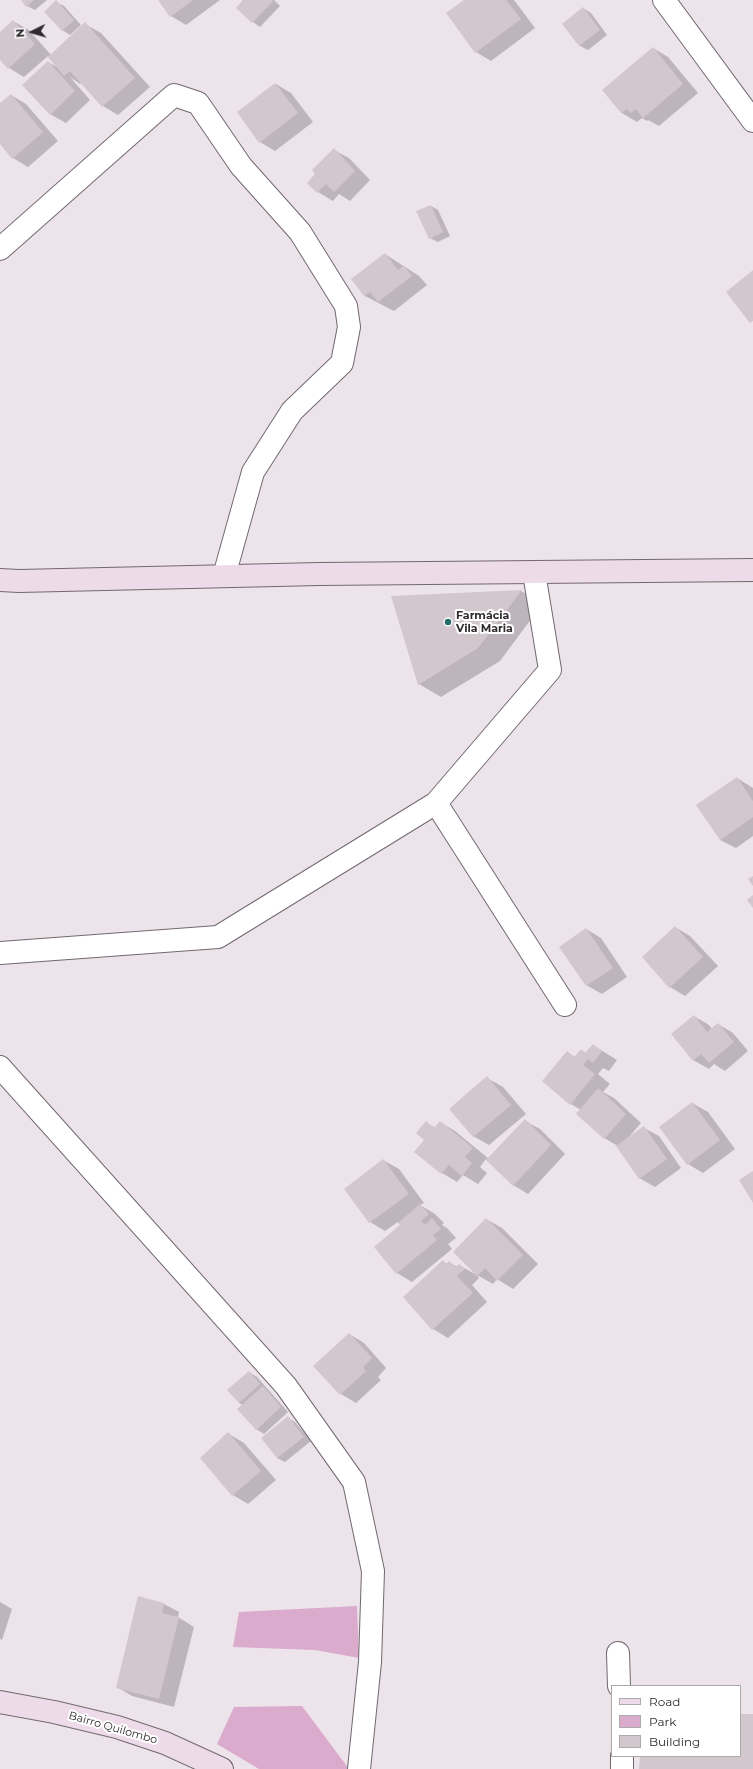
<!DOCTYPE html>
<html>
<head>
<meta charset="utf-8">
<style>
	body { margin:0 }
	#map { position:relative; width:753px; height:1769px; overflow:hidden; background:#ede3ea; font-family:Montserrat,sans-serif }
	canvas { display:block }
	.legend { position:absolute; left:611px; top:1685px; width:130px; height:72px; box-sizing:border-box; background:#fff; border:1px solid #abaaab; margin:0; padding:5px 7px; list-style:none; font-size:12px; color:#2e2a2d }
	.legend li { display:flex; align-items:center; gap:8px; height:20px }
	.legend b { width:20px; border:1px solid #abaaab }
	.north { position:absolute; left:12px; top:12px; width:40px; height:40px; -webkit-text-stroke:3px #fff; paint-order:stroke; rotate:265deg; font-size:11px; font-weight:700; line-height:16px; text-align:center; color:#2e2a2d }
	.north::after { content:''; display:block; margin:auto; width:14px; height:18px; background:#2e2a2d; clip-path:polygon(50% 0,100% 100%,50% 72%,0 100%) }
</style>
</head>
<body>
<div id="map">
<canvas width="753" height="1769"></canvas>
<ul class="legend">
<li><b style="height:5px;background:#eedbe9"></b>Road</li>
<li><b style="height:11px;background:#daabcc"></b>Park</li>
<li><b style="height:11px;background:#d1c7cd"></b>Building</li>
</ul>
<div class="north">N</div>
</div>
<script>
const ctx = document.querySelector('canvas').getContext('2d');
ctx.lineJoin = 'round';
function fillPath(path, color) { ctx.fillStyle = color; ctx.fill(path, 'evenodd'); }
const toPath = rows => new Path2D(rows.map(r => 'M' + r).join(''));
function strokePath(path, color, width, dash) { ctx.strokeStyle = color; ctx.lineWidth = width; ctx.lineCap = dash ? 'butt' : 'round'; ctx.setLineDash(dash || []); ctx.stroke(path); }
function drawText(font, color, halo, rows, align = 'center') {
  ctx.font = font + ' Montserrat,sans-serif'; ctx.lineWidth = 4; ctx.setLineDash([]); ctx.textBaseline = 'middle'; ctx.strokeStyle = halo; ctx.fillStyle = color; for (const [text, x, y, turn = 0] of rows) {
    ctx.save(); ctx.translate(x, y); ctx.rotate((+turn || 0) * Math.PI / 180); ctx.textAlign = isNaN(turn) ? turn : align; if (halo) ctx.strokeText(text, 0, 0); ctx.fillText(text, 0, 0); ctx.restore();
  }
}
const green = toPath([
	[357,1606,359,1658,315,1650,233,1647,239,1612],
	[302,1706,349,1769,259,1769,217,1744,234,1707]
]);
const shadow = toPath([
	[22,0,47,0,35,10,27,6],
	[159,0,220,0,186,25,171,16],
	[245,0,274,0,280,6,260,27,253,22],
	[466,0,514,0,535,28,491,61,476,52],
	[56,2,64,6,81,25,70,35,62,30],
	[583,8,591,13,607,35,588,50,580,46,563,24],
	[13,21,29,30,51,55,85,24,101,33,150,87,118,115,103,106,82,83,80,84,70,77,90,100,66,123,50,114,48,62,59,68,48,56,24,77,9,68,0,58,0,34],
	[653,48,668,57,698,93,659,126,648,120,647,121,642,118,637,122,622,113,603,90],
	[276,84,291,93,313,122,275,151,260,142],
	[11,95,26,104,58,141,28,167,13,158,0,143,0,104],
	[334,150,349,158,370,180,350,201,339,194,333,201,318,192,317,174],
	[431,206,438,210,450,236,438,242,430,238],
	[385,254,419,276,427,285,394,311,365,296,353,279],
	[521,591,543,603,500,661,441,697,419,684,392,597],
	[737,778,753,788,753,836,736,848,720,840],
	[675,927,690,936,718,966,685,996,670,987],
	[586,929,601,938,627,977,602,994,586,985],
	[694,1016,709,1025,712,1029,718,1024,733,1033,748,1051,725,1071,714,1064,709,1069,693,1060],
	[593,1045,617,1060,609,1071,603,1068,598,1074,610,1084,603,1092,614,1098,641,1123,628,1138,644,1128,659,1136,681,1168,655,1187,639,1178,618,1146,604,1138,581,1110,571,1104,567,1052,575,1057,581,1050,586,1053],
	[487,1078,503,1087,526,1114,489,1145,473,1136],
	[692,1103,708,1112,735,1149,703,1173,688,1164],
	[525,1121,540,1129,565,1154,528,1194,513,1185,486,1159,480,1167,487,1173,478,1184,463,1175,457,1182,442,1173,425,1140,427,1123,435,1128,440,1122,455,1131,489,1159],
	[383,1160,399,1169,424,1203,420,1205,435,1214,444,1223,442,1225,447,1228,456,1238,448,1244,452,1249,412,1282,397,1273,375,1247,401,1225,398,1222,385,1231,370,1222,345,1189],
	[486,1219,502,1228,538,1264,513,1289,497,1279,493,1284,477,1275,479,1278,472,1285,487,1302,448,1338,433,1329,404,1297,443,1262,448,1264,449,1262,457,1267,459,1265,475,1274],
	[349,1334,364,1343,386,1368,378,1377,381,1380,356,1403,341,1394,315,1366],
	[249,1372,257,1377,288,1412,264,1434,256,1429,243,1405,239,1403],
	[288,1418,295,1422,311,1441,285,1462,277,1458],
	[229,1434,244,1443,276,1480,248,1504,233,1495],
	[139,1597,164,1604,179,1612,178,1617,194,1627,174,1707,132,1696,117,1687],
	[0,1602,12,1609,2,1640,0,1639]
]);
const building = toPath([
	[21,0,34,0,26,7],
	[56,0,74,20,62,31,44,12],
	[158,0,193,0,170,17],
	[243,0,272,0,273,1,252,23,236,8],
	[464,0,506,0,521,19,475,53,446,13],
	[583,7,600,30,579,46,562,24],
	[13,20,35,44,8,69,0,60,0,32],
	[85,22,135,78,102,107,70,71,64,76,48,57],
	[653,47,683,84,643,118,636,109,631,113,627,109,621,113,602,90],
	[48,61,75,91,50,115,22,85],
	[275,83,298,113,259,143,237,112],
	[11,94,43,132,12,159,0,144,0,103],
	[334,148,355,171,334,192,326,184,317,193,307,183,315,174,312,170],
	[431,205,443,232,429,239,416,211],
	[385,253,398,270,404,266,412,276,378,302,370,292,364,296,351,279],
	[753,270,753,321,750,323,726,292],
	[522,590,478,648,418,685,391,596],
	[737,777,753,801,753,817,720,840,696,805],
	[753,876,753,886,748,879],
	[753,895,753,908,747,900],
	[675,926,703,957,669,988,642,957],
	[586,928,613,968,586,986,559,947],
	[694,1015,707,1032,718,1023,734,1042,709,1063,701,1054,693,1061,671,1034],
	[593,1044,602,1051,593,1063,588,1059,583,1065,595,1074,570,1105,542,1081,567,1051,574,1057,581,1049,585,1053],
	[487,1076,511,1105,473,1137,449,1109],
	[598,1088,626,1114,604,1139,576,1114],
	[692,1102,720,1140,687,1165,659,1127],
	[525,1119,551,1145,513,1186,486,1160],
	[426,1121,434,1128,440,1121,473,1148,465,1157,472,1163,462,1176,449,1165,441,1174,414,1152,424,1140,416,1133],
	[644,1126,667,1159,639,1179,616,1146],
	[383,1159,409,1194,369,1223,344,1189],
	[753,1171,753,1203,739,1180],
	[420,1204,429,1214,421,1221,425,1225,432,1218,441,1229,433,1235,437,1240,396,1274,374,1247,400,1225,398,1223],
	[486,1218,523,1255,497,1281,485,1268,477,1276,453,1252],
	[443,1260,446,1264,449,1261,455,1267,459,1264,465,1269,457,1276,473,1293,432,1330,403,1297],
	[349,1333,372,1358,363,1367,366,1371,340,1395,313,1366],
	[249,1371,260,1384,239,1403,227,1390],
	[263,1386,281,1407,256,1430,237,1409],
	[288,1416,304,1437,277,1458,261,1438],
	[228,1432,261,1471,232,1496,200,1458],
	[138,1596,164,1603,162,1613,179,1617,159,1699,116,1688],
	[740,1714,753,1714,753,1769,639,1769,640,1756,740,1756]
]);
const street = toPath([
	[664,0,753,121],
	[0,249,174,95,198,103,241,166,300,232,346,306,349,327,342,363,292,411,253,472,224,576],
	[436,803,565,1005],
	[0,953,218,937,436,803,550,670,534,573],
	[0,1067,286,1386,354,1482,373,1571,370,1662,359,1769],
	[618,1653,619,1686],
	[622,1769,622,1756]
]);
const secondary = toPath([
	[0,580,19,581,319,574,753,570],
	[0,1702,54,1712,117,1727,165,1743,222,1769]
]);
const markers = [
	[448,622,4,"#266f69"]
];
const poiNames = [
	["Farmácia",456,616],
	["Vila Maria",456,629]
];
const streetNames = [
	["Bairro Quilombo",113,1728,16]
];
fillPath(green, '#daabcc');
fillPath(shadow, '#0003');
fillPath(building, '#d1c7cd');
strokePath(street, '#72696f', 24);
strokePath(secondary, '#72696f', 24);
strokePath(street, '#fff', 22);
strokePath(secondary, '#eedbe9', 22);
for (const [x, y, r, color] of markers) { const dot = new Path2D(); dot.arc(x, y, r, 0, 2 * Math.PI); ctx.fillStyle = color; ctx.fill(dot); strokePath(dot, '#fff', 1.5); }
drawText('bold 11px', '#2e2a2d', '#fff', poiNames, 'left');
drawText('11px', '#2e2a2d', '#fff', streetNames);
</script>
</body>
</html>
